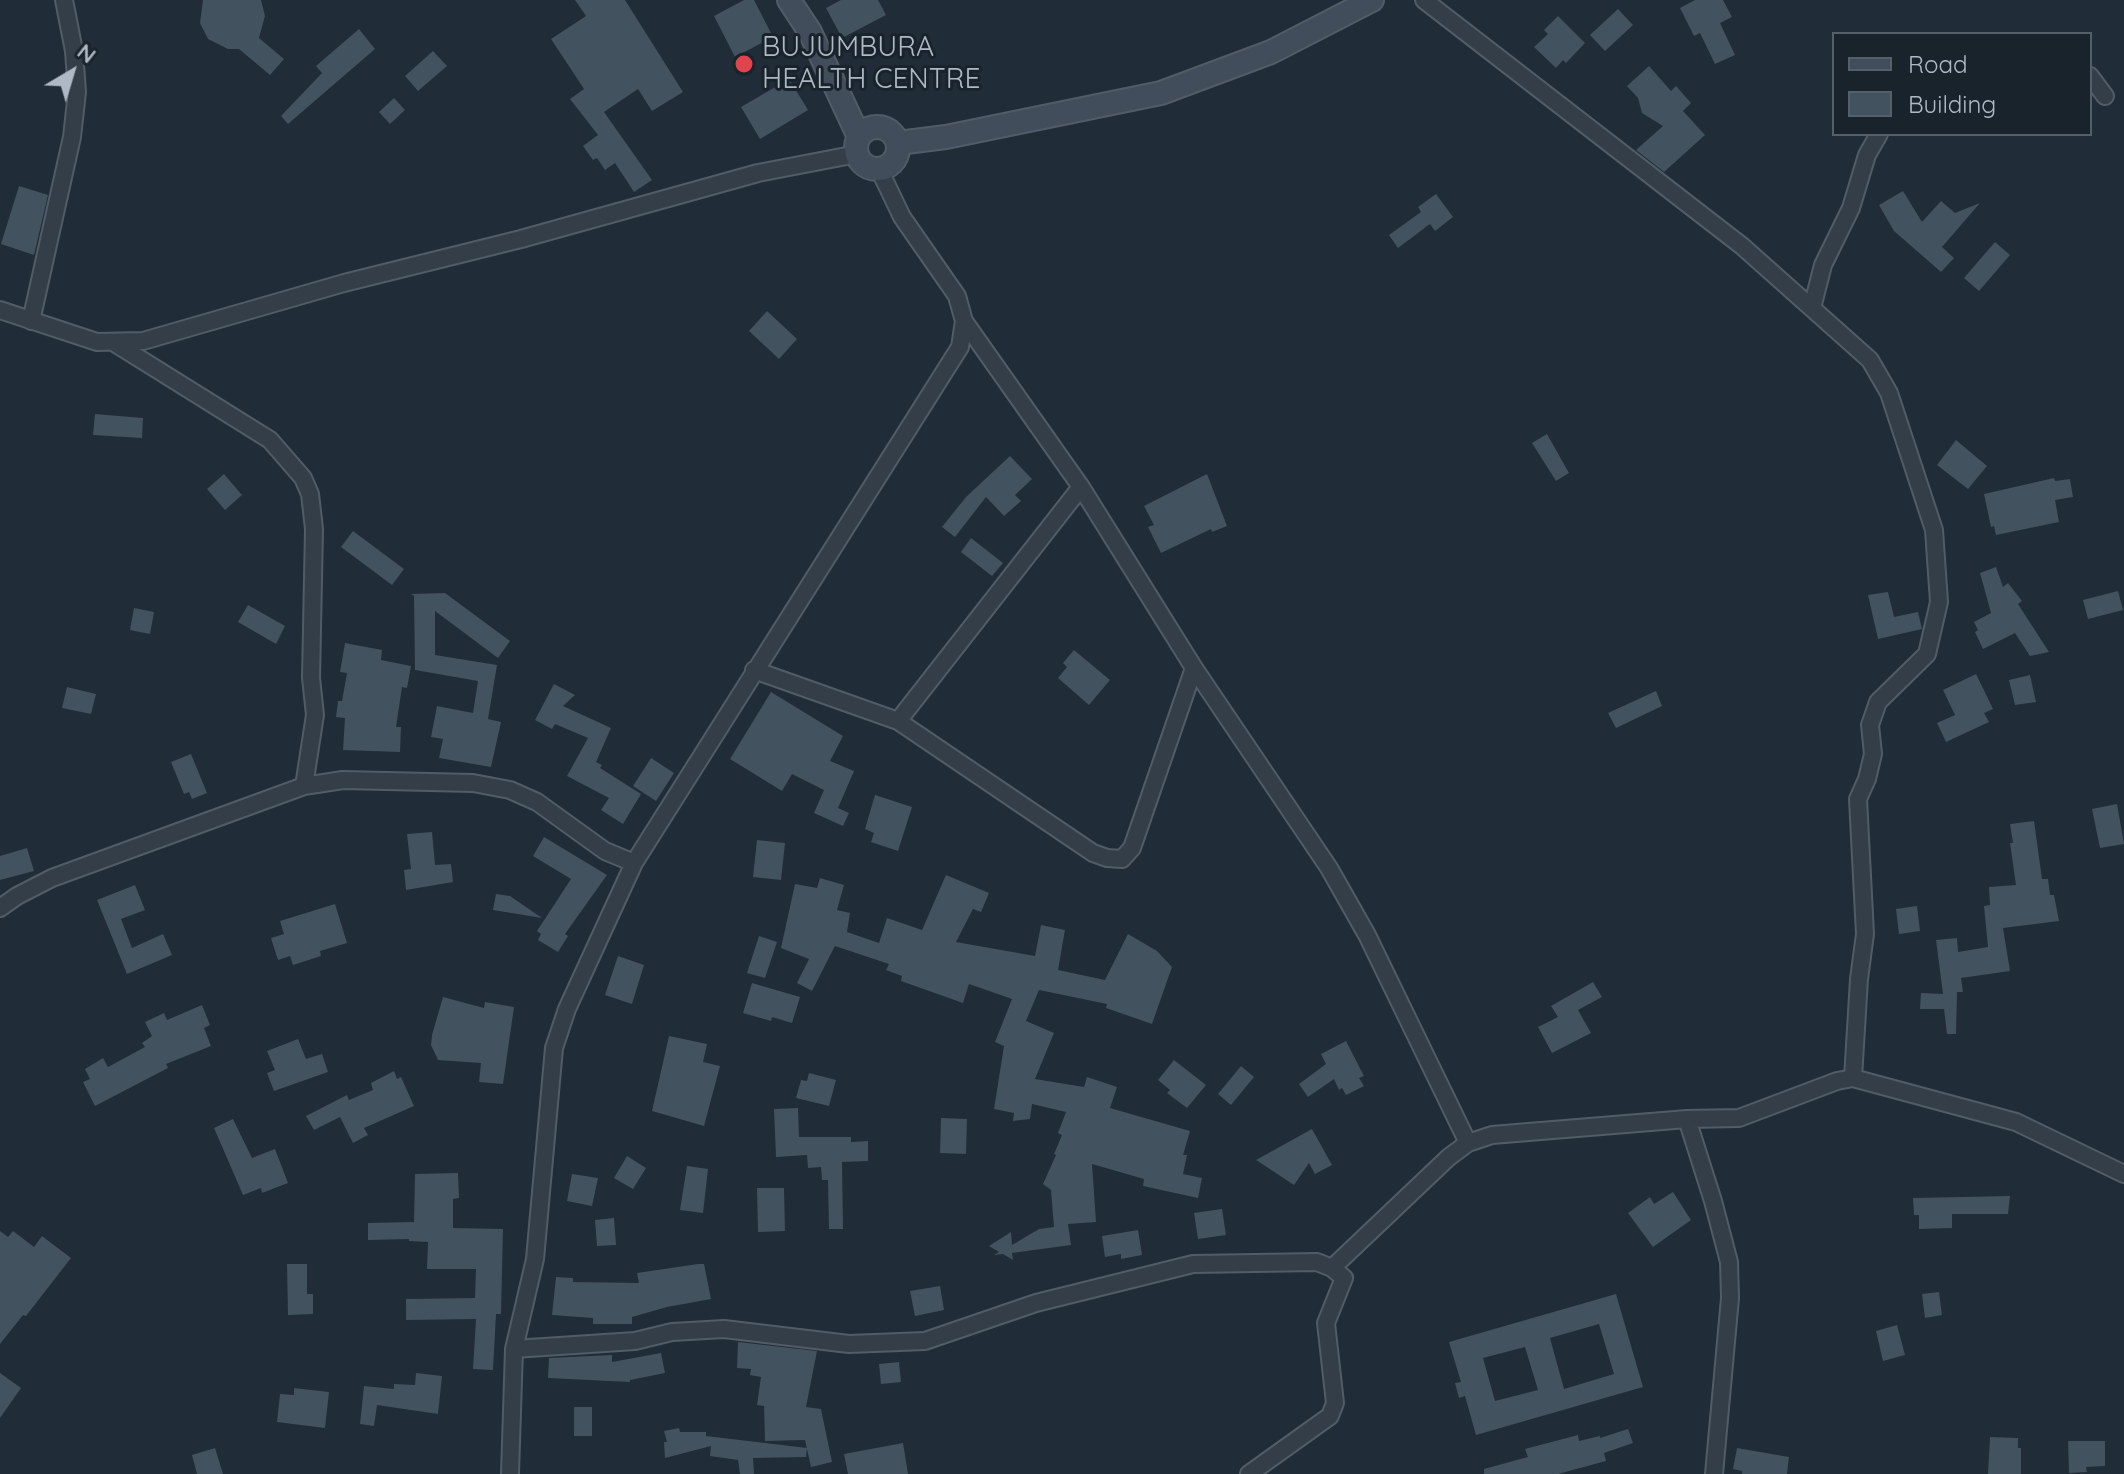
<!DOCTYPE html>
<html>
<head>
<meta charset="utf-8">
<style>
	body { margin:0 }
	#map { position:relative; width:2124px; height:1474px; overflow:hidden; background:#202c37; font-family:Quicksand,sans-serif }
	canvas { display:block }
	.legend { position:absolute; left:1832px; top:32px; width:260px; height:104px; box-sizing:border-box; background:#19232c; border:2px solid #555f69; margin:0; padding:10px 14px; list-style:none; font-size:24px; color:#aeb9c5 }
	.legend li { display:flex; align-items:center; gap:16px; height:40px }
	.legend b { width:40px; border:2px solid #555f69 }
	.north { position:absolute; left:32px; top:32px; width:80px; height:80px; -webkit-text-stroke:6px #19232c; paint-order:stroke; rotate:38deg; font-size:22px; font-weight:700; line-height:32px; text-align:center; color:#aeb9c5 }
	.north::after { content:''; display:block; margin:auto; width:28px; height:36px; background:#aeb9c5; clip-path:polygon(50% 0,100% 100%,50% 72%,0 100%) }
</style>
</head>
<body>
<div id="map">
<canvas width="2124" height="1474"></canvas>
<ul class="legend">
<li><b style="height:10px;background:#414d5b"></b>Road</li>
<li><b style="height:22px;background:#43525f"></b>Building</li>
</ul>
<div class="north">N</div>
</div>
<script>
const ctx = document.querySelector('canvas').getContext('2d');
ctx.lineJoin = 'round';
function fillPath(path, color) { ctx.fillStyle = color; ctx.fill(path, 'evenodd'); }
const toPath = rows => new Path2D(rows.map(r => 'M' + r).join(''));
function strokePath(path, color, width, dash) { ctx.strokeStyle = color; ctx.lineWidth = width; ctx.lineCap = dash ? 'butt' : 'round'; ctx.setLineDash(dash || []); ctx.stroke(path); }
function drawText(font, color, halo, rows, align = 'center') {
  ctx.font = font + ' Quicksand,sans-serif'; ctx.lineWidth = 6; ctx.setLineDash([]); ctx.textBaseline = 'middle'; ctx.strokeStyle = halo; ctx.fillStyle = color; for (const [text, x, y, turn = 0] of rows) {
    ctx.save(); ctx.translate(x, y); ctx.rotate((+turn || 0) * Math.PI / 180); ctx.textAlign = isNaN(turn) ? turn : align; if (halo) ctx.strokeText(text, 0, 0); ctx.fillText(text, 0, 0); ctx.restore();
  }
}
const building = toPath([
	[203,0,261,0,265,16,259,38,284,59,270,75,239,49,228,49,208,39,200,23],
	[575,0,625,0,683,92,652,111,638,89,604,112,652,180,634,192,615,163,605,170,597,158,593,160,583,146,598,135,570,99,584,89,551,39,586,16],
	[744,0,754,0,773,37,735,57,714,16],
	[841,0,878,0,886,15,842,38,826,8],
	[1695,0,1723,0,1732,17,1720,23,1735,55,1715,64,1700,33,1694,36,1680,8],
	[1618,9,1633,25,1605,51,1590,35],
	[1558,16,1585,43,1566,63,1563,60,1556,68,1534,47,1548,34,1544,30],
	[359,29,375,49,288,124,281,116,322,73,316,66],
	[433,51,447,66,418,91,405,76],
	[1649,66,1671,91,1676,86,1691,103,1683,111,1705,135,1664,172,1636,150,1663,126,1642,113,1638,98,1627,86],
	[789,79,808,110,760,139,741,107],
	[394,98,405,110,390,124,379,112],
	[19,186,48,195,34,255,1,244],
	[1903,191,1922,222,1941,201,1955,213,1980,203,1942,247,1954,258,1941,272,1894,231,1879,205],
	[1436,194,1453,217,1435,231,1430,224,1398,248,1389,235,1421,212,1418,207],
	[1995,242,2010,255,1979,291,1964,278],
	[767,311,797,339,779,359,749,331],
	[95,414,143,418,142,438,93,435],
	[1547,434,1569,473,1556,481,1532,443],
	[1956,440,1987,466,1968,489,1937,465],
	[1010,456,1032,479,1015,495,1021,501,1004,516,986,497,955,537,942,527,966,497],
	[224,474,242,495,225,510,207,489],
	[1207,474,1227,526,1212,532,1211,529,1161,553,1148,527,1154,525,1144,506],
	[2054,478,2055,481,2070,479,2073,497,2055,500,2059,522,1996,535,1994,526,1991,527,1984,494],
	[353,531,404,569,392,585,341,547],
	[971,538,1003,563,992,576,961,552],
	[1996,567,2003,587,2008,583,2022,601,2018,604,2049,652,2030,656,2015,633,1983,649,1975,632,1978,630,1974,622,1991,613,1980,573],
	[2118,591,2123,610,2088,619,2083,600],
	[1888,592,1894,617,1918,612,1922,629,1878,639,1868,595],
	[445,593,510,641,498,658,435,611,435,655,497,665,488,719,501,722,491,767,439,758,443,739,431,737,437,706,473,713,478,681,415,670,414,596,411,594],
	[248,605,285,626,276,644,238,622],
	[134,608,154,612,150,634,130,630],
	[345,643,382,650,381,660,411,666,407,688,402,687,396,727,401,727,400,752,343,750,345,718,336,717,338,701,342,701,347,673,340,672],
	[1074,650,1110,680,1089,705,1058,678,1067,667,1063,663],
	[1976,674,1993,709,1984,713,1989,722,1946,742,1937,723,1955,715,1943,690],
	[2030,675,2036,702,2015,705,2009,680],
	[554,684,575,695,563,706,611,728,596,762,602,765,600,768,641,794,623,824,601,810,609,798,567,776,588,738,555,724,552,729,535,720],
	[67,687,96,694,91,714,62,708],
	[1656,691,1662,706,1616,728,1608,713],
	[771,692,843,736,830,761,854,771,838,808,849,813,843,826,814,813,824,790,792,774,782,791,730,759],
	[191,754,207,793,192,799,189,792,184,794,171,762],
	[651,758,674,773,656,801,633,786],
	[875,795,912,807,898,851,871,842,874,833,865,829],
	[2117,804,2124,844,2100,848,2092,809],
	[2034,821,2042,879,2048,879,2050,895,2054,895,2059,921,2003,928,2010,971,1961,978,1963,992,1957,992,1956,1034,1947,1034,1944,1009,1920,1009,1921,993,1943,994,1936,940,1957,938,1958,952,1988,947,1984,906,1990,905,1989,887,2016,885,2010,843,2013,843,2010,824],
	[432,832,435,865,451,864,453,882,406,890,404,870,411,869,407,834],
	[544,837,607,875,565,934,568,936,558,952,538,940,541,934,537,931,571,879,533,856],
	[757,840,785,843,781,880,753,877],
	[27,848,34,871,0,880,0,856],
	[946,875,989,893,981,912,973,909,956,942,1035,956,1041,925,1065,930,1058,970,1105,980,1128,934,1157,951,1172,967,1152,1024,1106,1008,1107,1004,1039,990,1026,1021,1054,1033,1035,1079,1084,1087,1087,1077,1117,1087,1110,1108,1190,1131,1183,1155,1187,1155,1183,1174,1202,1178,1198,1198,1143,1186,1144,1179,1092,1164,1096,1222,1068,1224,1071,1245,1012,1253,1013,1260,1003,1254,994,1255,999,1252,989,1246,1011,1232,1012,1245,1039,1229,1054,1227,1051,1190,1043,1184,1056,1155,1054,1154,1062,1135,1058,1133,1066,1112,1032,1104,1030,1119,1013,1121,1014,1113,994,1109,1004,1046,995,1042,1012,999,969,984,963,1003,901,981,902,976,886,970,889,964,835,946,812,991,797,983,809,959,781,948,795,884,817,888,820,878,844,885,837,910,850,913,847,932,879,943,887,918,922,930],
	[135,885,145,910,121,919,132,948,163,934,172,955,127,974,97,900],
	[496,894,510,896,542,918,493,910],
	[335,904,347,943,320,951,321,956,293,965,290,956,278,960,271,938,284,934,280,921],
	[1917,906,1920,931,1899,934,1896,909],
	[759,936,777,942,765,978,747,973],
	[618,956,644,965,632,1004,605,995],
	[1593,982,1602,997,1578,1010,1591,1033,1552,1053,1538,1027,1558,1017,1551,1006],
	[752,983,800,997,792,1023,772,1017,771,1021,743,1013],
	[443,997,484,1008,485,1002,514,1007,503,1084,479,1082,481,1063,438,1060,431,1045,432,1035],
	[202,1005,210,1025,204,1028,211,1046,166,1064,168,1068,95,1106,83,1082,90,1079,85,1069,103,1058,108,1067,145,1047,142,1043,152,1036,145,1022,164,1013,167,1020],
	[669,1036,707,1044,703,1062,720,1066,704,1126,652,1111],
	[298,1039,306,1059,322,1054,328,1072,274,1091,267,1073,275,1070,267,1051],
	[1346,1041,1364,1076,1359,1078,1364,1086,1346,1095,1342,1088,1339,1090,1334,1079,1308,1097,1299,1084,1326,1064,1321,1054],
	[1174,1060,1206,1085,1187,1108,1167,1093,1170,1090,1158,1080],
	[1241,1066,1254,1077,1231,1105,1218,1094],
	[394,1071,397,1079,401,1077,414,1106,364,1128,368,1135,353,1143,340,1117,314,1130,306,1116,347,1095,349,1100,373,1090,371,1083],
	[809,1073,836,1080,829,1106,796,1098,801,1080,807,1081],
	[798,1108,799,1137,851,1137,851,1142,868,1141,868,1161,842,1162,843,1229,829,1229,828,1180,822,1180,821,1167,808,1168,807,1155,776,1157,774,1109],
	[941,1118,967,1119,966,1154,940,1153],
	[233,1119,252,1158,275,1149,288,1183,262,1193,261,1188,243,1195,214,1128],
	[1312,1129,1332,1165,1315,1174,1309,1163,1294,1185,1256,1160],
	[627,1156,646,1168,633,1189,614,1178],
	[687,1166,708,1169,703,1213,680,1210],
	[458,1173,459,1198,453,1199,453,1228,503,1229,501,1314,496,1314,493,1370,473,1369,476,1319,406,1320,406,1299,475,1298,476,1269,427,1269,428,1242,409,1241,409,1239,368,1240,368,1223,414,1222,415,1174],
	[572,1174,598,1178,592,1206,567,1201],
	[757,1188,784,1188,785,1231,758,1232],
	[1673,1192,1691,1220,1653,1247,1628,1213,1650,1197,1654,1204],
	[2010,1196,2008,1214,1952,1214,1952,1228,1919,1229,1919,1215,1914,1215,1913,1198],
	[1222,1209,1226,1235,1198,1239,1194,1213],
	[614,1218,616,1245,597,1246,595,1220],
	[1138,1230,1142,1255,1121,1259,1121,1254,1105,1257,1102,1236],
	[0,1231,8,1237,13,1231,34,1247,42,1236,71,1258,26,1316,23,1315,0,1344],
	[287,1264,307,1264,307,1294,313,1294,313,1314,288,1315],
	[698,1264,704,1264,711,1299,667,1307,632,1317,632,1324,593,1324,593,1318,552,1315,556,1277,573,1278,573,1282,639,1283,637,1273],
	[940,1286,944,1310,915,1316,910,1291],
	[1939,1292,1942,1315,1925,1318,1922,1294],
	[1616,1294,1643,1387,1476,1435,1465,1396,1459,1398,1455,1383,1461,1382,1449,1342],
	[1599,1324,1614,1374,1564,1389,1550,1338],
	[1525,1347,1538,1390,1495,1401,1483,1358],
	[1897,1325,1905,1355,1883,1361,1876,1331],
	[738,1342,817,1351,806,1407,821,1409,832,1462,811,1467,805,1440,765,1441,764,1406,757,1405,761,1377,750,1375,751,1369,737,1368],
	[661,1353,665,1373,630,1380,630,1382,548,1378,549,1358,612,1355,612,1362],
	[899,1362,901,1382,881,1384,879,1364],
	[0,1373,21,1388,0,1418],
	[416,1373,442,1376,438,1414,377,1405,374,1426,360,1424,364,1386,394,1389,394,1384,415,1385],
	[294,1388,329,1392,325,1428,277,1422,280,1394,294,1395],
	[574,1407,592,1407,592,1436,574,1436],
	[679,1428,680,1432,706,1432,706,1436,807,1448,806,1457,753,1458,754,1474,740,1474,738,1460,710,1456,711,1446,665,1458,664,1442,667,1442,664,1431],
	[1628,1429,1633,1443,1604,1453,1606,1461,1558,1474,1484,1474,1484,1469,1528,1457,1525,1449,1578,1435,1579,1441,1600,1436,1600,1438],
	[1990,1437,2018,1438,2018,1448,2021,1448,2021,1474,1988,1474],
	[2068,1441,2105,1441,2105,1466,2086,1467,2087,1472,2069,1473],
	[903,1443,908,1474,848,1474,844,1454],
	[215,1448,223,1474,197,1474,192,1455],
	[1737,1448,1789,1457,1787,1474,1742,1474,1742,1471,1733,1469]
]);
const street = toPath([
	[1424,0,1742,246,1870,360,1889,393,1934,530,1939,602,1927,654,1878,702,1870,725,1873,754,1867,779,1858,799,1865,934,1859,979,1853,1078],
	[2090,76,2105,96],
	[1812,308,1823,265,1851,208,1867,155,1879,134],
	[0,310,97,342,143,341,344,283,521,239,758,173,857,154],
	[31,321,72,137,77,92,74,51,64,0],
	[964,321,1081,487,1194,668,1329,868,1367,935,1468,1143],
	[113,342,270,440,303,478,310,494,314,529,311,678,315,715,304,786],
	[754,670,898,721,1093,853,1107,858,1122,859,1132,848,1194,668],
	[898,721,1081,487],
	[0,908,17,896,52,878,304,786,343,780,473,783,510,790,537,802,605,851,634,863,960,347,964,321,957,296,902,217,879,169],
	[1687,1119,1713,1201,1729,1262,1730,1298,1714,1474],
	[514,1349,635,1341,672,1332,724,1329,849,1344,925,1341,1036,1303,1193,1264,1317,1262,1332,1268,1449,1157,1468,1143,1492,1135,1687,1119,1739,1118,1837,1081,1853,1078,2016,1122,2124,1174],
	[510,1474,514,1349,535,1259,554,1048,567,1009,634,863],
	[1249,1474,1330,1416,1335,1403,1326,1323,1344,1278,1332,1268]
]);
const secondary = toPath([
	[789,0,810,32,859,137],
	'856 148a21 21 0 1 1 42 0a21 21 0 1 1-42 0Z',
	[898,143,946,137,1161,93,1271,52,1372,0]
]);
const markers = [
	[744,64,10,"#e0444e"]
];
const poiNames = [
	["BUJUMBURA",762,48],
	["HEALTH CENTRE",762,80]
];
fillPath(building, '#43525f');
strokePath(street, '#515c66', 20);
strokePath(secondary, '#515c66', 26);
strokePath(street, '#333e48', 16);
strokePath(secondary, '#414d5b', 22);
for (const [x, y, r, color] of markers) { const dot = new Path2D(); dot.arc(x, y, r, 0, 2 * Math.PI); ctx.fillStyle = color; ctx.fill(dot); strokePath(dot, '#19232c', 3); }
drawText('28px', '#aeb9c5', '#19232c', poiNames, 'left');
</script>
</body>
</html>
